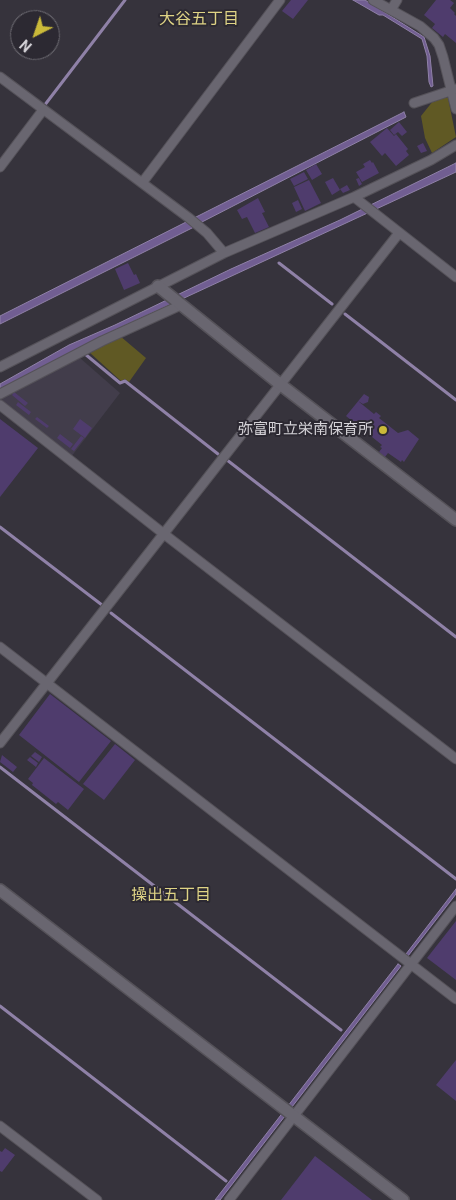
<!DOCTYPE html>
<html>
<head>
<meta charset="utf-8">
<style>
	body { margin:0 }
	#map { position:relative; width:456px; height:1200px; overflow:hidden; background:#36333c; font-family:Roboto,sans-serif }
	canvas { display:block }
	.north { position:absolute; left:10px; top:10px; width:50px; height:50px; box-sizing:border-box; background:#2c2932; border:1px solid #6f6d74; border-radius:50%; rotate:221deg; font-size:14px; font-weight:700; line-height:20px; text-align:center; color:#d4d2d7 }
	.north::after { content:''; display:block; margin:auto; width:18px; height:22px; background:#cbba39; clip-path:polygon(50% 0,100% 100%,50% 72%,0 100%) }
</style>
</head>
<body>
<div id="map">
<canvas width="456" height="1200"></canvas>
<div class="north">N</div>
</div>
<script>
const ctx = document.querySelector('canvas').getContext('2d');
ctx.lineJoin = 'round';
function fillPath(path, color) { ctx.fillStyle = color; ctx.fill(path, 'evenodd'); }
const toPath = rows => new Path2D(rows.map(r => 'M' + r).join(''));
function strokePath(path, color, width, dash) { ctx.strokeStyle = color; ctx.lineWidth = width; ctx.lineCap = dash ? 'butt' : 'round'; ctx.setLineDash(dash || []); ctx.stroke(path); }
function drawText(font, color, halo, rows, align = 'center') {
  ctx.font = font + ' Roboto,"Noto Sans JP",sans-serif'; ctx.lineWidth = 4; ctx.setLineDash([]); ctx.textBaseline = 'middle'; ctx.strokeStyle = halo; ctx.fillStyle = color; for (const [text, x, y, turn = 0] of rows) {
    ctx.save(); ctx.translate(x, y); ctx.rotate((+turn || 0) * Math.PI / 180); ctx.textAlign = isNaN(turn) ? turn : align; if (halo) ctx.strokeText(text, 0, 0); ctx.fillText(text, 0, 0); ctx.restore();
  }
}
const built = toPath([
	[80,358,120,393,71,457,1,401,2,396]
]);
const green = toPath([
	[437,96,448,98,456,137,432,153,425,138,421,116],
	[120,336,146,358,129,382,125,379,121,381,89,352]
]);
const water = toPath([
	[353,0,365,0,424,37,430,56,433,86,431,87,429,82,427,56,422,39,383,15,379,15,353,0],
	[404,112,406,117,200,223,194,227,0,324,0,316,404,112],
	[456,163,456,172,100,337,0,390,0,384,69,345,115,325,231,269,340,220,456,163],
	[456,889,456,894,408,956,406,954,456,889],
	[398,964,401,966,220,1200,215,1200,398,964]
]);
const stream = toPath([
	[44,106,125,0],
	[279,263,332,304],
	[345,314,456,400],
	[85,354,120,383,125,381,218,454],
	[227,460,456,637],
	[0,527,102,605],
	[111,613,456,879],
	[0,767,341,1030],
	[0,1006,226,1181]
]);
const building = toPath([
	[291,0,308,0,293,19,282,11],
	[436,0,450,0,454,3,450,8,455,13,454,14,456,16,456,43,445,34,443,37,432,28,435,24,424,15],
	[399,122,407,132,402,136,398,132,394,135,390,130],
	[387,128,394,136,396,134,408,149,406,151,409,155,396,166,385,153,382,156,370,142],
	[423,143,427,151,421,153,417,146],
	[370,160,372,163,373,162,379,173,362,182,356,172,365,167,363,164],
	[316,164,322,174,312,180,306,170],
	[304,172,308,179,294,186,290,179],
	[333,178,340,190,332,195,325,182],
	[359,178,362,184,359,186,356,179],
	[309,180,321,203,305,211,294,187],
	[347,185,350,190,343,193,340,189],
	[258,198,265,212,262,213,269,227,255,233,247,217,242,219,237,210],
	[298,200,302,209,296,212,292,203],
	[128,263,134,275,136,274,140,283,124,290,115,269],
	[14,392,28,403,25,406,12,395],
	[364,394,369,397,368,402,363,404,358,401,374,414,376,412,381,416,379,418,398,433,408,430,419,439,404,462,402,460,401,462,388,453,385,457,379,452,382,448,380,447,382,445,346,416],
	[18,402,31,412,29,415,16,405],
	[37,417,49,426,47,428,35,419],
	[0,419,38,448,0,497],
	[80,419,92,428,85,438,73,429],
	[60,434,73,444,70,448,57,438],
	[81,436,84,438,74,451,71,449],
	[50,694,111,741,79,782,19,735],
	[115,744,135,760,104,800,83,784],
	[35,752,42,757,39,762,31,756],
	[2,755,17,767,13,772,0,762],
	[30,757,38,763,36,767,27,760],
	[44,758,84,789,68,810,58,802,56,804,32,785,33,783,28,779],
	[456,921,456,980,427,958],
	[456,1060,456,1101,436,1085],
	[5,1148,15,1155,2,1172,0,1171,0,1151,2,1152],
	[315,1156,372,1200,281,1200]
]);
const minor = toPath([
	[373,0,420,26,434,38,439,45,443,57,456,109],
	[391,10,397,0],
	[0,77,189,218,207,233,224,253],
	[414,103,456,89],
	[0,167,43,110],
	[142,183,280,0],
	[354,197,456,277],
	[0,367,224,253,354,197,431,160,456,145],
	[0,394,102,341,181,305],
	[0,405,164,534,456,759],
	[0,647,456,999],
	[0,743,399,233],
	[0,1126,97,1200],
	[229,1200,456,906]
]);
const tertiary = toPath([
	[158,286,281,385,456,520],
	[0,890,403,1200]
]);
const markers = [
	[383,430,5,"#cbba39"]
];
const poiNames = [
	["弥富町立栄南保育所",373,430]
];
const neighbourhoodNames = [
	["大谷五丁目",199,20],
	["操出五丁目",171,896]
];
fillPath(built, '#423d4b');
fillPath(green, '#605924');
fillPath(water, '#715e92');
strokePath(water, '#8f81a7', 1);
strokePath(stream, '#8f81a7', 3);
fillPath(building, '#4f3c6d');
strokePath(minor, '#555259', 11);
strokePath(tertiary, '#555259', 14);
strokePath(minor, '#696670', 9);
strokePath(tertiary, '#696670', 11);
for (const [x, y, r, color] of markers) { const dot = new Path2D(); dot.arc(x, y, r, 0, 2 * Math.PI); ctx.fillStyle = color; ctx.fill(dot); strokePath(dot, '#2c2932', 2); }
drawText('15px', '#d4d2d7', '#2c2932', poiNames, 'right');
drawText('16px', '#ded385', '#2c2932', neighbourhoodNames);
</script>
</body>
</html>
